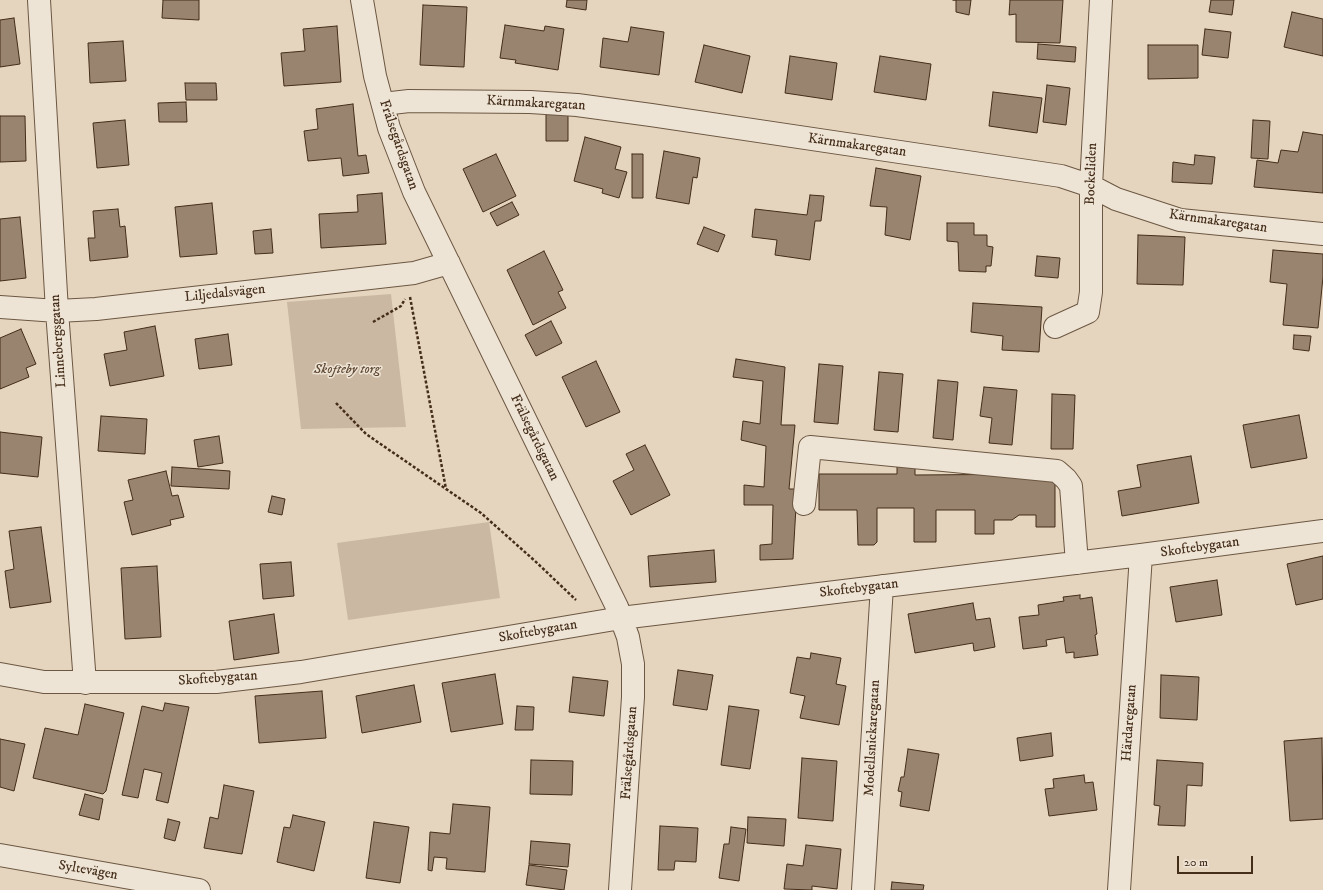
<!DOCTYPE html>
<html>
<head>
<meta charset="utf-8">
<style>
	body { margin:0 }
	#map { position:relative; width:1323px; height:890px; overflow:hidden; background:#e5d5be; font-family:"IM FELL DW Pica",serif }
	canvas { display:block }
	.scale { position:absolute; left:1177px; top:856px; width:76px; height:18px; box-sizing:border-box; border:2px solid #442d19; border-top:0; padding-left:5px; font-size:12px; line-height:14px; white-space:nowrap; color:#442d19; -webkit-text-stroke:3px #eee4d5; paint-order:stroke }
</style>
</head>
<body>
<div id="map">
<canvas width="1323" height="890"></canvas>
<div class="scale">20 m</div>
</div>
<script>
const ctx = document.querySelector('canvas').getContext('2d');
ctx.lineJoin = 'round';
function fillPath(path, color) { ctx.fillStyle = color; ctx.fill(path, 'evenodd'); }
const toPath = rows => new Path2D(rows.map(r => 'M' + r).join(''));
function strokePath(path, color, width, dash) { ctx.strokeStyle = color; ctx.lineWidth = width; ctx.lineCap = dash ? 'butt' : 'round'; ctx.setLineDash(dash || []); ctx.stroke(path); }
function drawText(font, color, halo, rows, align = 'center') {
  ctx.font = font + ' "IM FELL DW Pica",serif'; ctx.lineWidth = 3; ctx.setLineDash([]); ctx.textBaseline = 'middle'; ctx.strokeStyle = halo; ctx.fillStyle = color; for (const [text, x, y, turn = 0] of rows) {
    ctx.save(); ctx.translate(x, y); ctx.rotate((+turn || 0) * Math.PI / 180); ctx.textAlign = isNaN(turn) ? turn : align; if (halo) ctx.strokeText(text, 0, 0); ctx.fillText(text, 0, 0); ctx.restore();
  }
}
const green = toPath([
	[391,294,406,427,301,429,287,302],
	[489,522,500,598,348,620,337,543]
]);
const building = toPath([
	[163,0,199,0,199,20,162,18,163,0],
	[567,0,587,0,586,10,566,7,567,0],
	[953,0,971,0,969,15,956,12,956,0,953,0],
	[1010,0,1063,0,1060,43,1016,42,1016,14,1009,15,1010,0],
	[1211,0,1234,0,1232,15,1209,12,1211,0],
	[423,5,467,7,464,67,420,65,423,5],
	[1292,12,1323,19,1323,56,1284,47,1292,12],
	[14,18,20,64,0,67,0,20,14,18],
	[505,25,544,31,545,26,564,29,558,70,515,63,516,60,500,58,505,25],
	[337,26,341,82,284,86,281,53,305,51,303,29,337,26],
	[631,27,664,32,659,75,600,67,603,38,628,42,631,27],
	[1205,29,1231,32,1228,58,1202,55,1205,29],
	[123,41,126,81,90,83,88,43,123,41],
	[1038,44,1076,47,1075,62,1037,59,1038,44],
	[704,45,750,56,742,93,695,82,704,45],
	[1148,45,1198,45,1198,78,1148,79,1148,45],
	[790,56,837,63,832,100,785,93,790,56],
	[880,56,931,64,926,100,874,92,880,56],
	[185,83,216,83,217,100,186,100,185,83],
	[1047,85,1070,88,1066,125,1043,122,1047,85],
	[993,92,1042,98,1037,133,989,126,993,92],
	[186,102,187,122,159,122,158,103,186,102],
	[353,104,358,156,366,155,369,173,343,176,341,158,308,161,304,131,318,129,316,109,353,104],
	[546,112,568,112,568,141,546,141,546,112],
	[0,116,25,116,26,161,0,162,0,116],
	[125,120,129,165,97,168,93,123,125,120],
	[1253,120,1270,121,1268,159,1251,158,1253,120],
	[1303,132,1323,135,1323,193,1254,187,1257,160,1278,163,1281,150,1298,152,1303,132],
	[585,137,621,147,615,169,627,172,619,198,602,193,603,189,574,181,585,137],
	[664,151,700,158,697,178,693,177,689,204,656,198,664,151],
	[496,154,516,196,483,212,463,169,496,154],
	[632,154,643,154,643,198,632,198,632,154],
	[1195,155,1215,157,1212,184,1172,182,1173,162,1194,165,1195,155],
	[876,168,921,176,910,240,885,235,887,207,870,206,876,168],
	[382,193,386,244,321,248,319,214,358,212,357,195,382,193],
	[810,195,824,196,821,221,815,221,810,260,775,255,777,240,752,237,755,209,807,215,810,195],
	[512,202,519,215,497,226,490,213,512,202],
	[212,203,217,254,180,257,175,207,212,203],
	[118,209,120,227,125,226,128,257,90,261,88,238,95,238,93,211,118,209],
	[20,217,26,278,0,281,0,219,20,217],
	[947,223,974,223,974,235,987,235,987,246,993,247,991,266,986,266,986,272,959,271,958,242,947,241,947,223],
	[704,227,725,235,718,252,697,244,704,227],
	[271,229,273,253,255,254,253,231,271,229],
	[1138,235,1185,237,1183,285,1137,284,1138,235],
	[1273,250,1323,254,1323,277,1318,328,1283,325,1287,284,1270,282,1273,250],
	[544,251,563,290,558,292,566,308,533,325,507,270,544,251],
	[1037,256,1060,258,1058,278,1035,276,1037,256],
	[973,303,1042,307,1039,352,1002,350,1003,336,971,332,973,303],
	[551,321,562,343,536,356,525,335,551,321],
	[155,326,164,376,110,386,104,354,127,350,124,332,155,326],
	[21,329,36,364,26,368,29,377,0,389,0,338,21,329],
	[228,334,232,365,199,369,195,339,228,334],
	[1294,335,1311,336,1309,351,1293,349,1294,335],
	[736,359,785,367,781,425,795,425,789,489,797,489,793,559,760,560,760,545,772,544,773,505,744,505,744,485,764,487,766,446,741,440,743,421,760,424,763,381,733,377,736,359],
	[596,361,620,412,586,427,562,377,596,361],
	[819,364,843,366,838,424,814,422,819,364],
	[879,372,903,374,898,432,874,430,879,372],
	[938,380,958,382,953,440,933,438,938,380],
	[984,387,1017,390,1012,445,989,443,992,418,980,416,984,387],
	[1052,394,1075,395,1073,449,1051,449,1052,394],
	[1299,415,1307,458,1251,468,1243,425,1299,415],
	[101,416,147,419,145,454,98,451,101,416],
	[0,432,42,437,38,477,0,473,0,432],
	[219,436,223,463,198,467,194,440,219,436],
	[645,445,670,495,631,515,613,481,634,470,626,454,645,445],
	[1191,456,1199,503,1122,516,1118,491,1141,487,1137,465,1191,456],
	[897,460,915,460,915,475,1049,474,1055,483,1055,527,1036,527,1036,515,1019,515,1012,520,994,520,994,534,975,534,975,510,936,510,936,542,914,542,914,508,877,508,877,542,874,545,858,545,857,510,819,510,819,474,897,474,897,460],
	[172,467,230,471,229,489,171,486,172,467],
	[166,471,172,496,178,495,184,517,170,520,171,525,132,535,124,502,133,500,128,480,166,471],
	[272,496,285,499,282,515,268,512,272,496],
	[41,527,51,602,10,608,5,571,14,569,9,531,41,527],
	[714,550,716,582,650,587,648,556,714,550],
	[1323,556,1323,599,1296,605,1287,564,1323,556],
	[291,562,294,596,263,599,260,564,291,562],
	[157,566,161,637,125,639,121,568,157,566],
	[1217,580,1222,615,1176,622,1170,587,1217,580],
	[1080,595,1080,599,1092,597,1097,634,1095,635,1098,655,1074,658,1074,652,1066,653,1064,637,1046,640,1047,646,1023,649,1019,617,1039,615,1038,605,1064,601,1063,597,1080,595],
	[973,603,976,620,990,618,995,647,974,651,973,643,915,653,908,614,973,603],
	[274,614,279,653,234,660,229,621,274,614],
	[811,653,841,658,836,684,846,686,839,725,800,718,805,696,790,693,797,657,810,659,811,653],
	[678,670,713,675,707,710,673,705,678,670],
	[495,674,503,724,451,732,442,683,495,674],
	[1161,675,1199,677,1197,720,1160,718,1161,675],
	[573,677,608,681,604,716,569,712,573,677],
	[414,685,421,722,362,733,356,696,414,685],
	[322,691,326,738,259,743,255,696,322,691],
	[165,703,189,707,168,803,156,800,162,773,144,769,138,798,122,795,142,706,163,711,165,703],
	[85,704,124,713,106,791,103,794,33,778,45,728,78,735,85,704],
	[517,706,534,707,533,730,515,730,517,706],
	[729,706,759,710,750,769,721,765,729,706],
	[1051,733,1053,756,1020,761,1017,738,1051,733],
	[1322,738,1323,819,1290,821,1284,741,1322,738],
	[0,739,25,744,14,791,0,787,0,739],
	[908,749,939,754,929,811,900,806,902,792,898,791,901,777,904,777,908,749],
	[802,758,837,761,833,821,798,818,802,758],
	[531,760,573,761,572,795,530,794,531,760],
	[1157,760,1203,763,1202,786,1187,785,1185,826,1158,825,1160,806,1154,805,1157,760],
	[1084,775,1085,783,1093,782,1097,810,1049,816,1045,789,1054,788,1053,779,1084,775],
	[224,785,254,791,242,854,204,848,210,817,218,819,224,785],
	[85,794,103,799,99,820,79,815,85,794],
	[453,804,490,807,485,872,446,869,447,858,434,857,432,871,428,870,430,832,450,834,453,804],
	[293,815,325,822,314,871,277,862,284,827,290,828,293,815],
	[748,817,786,819,784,846,747,843,748,817],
	[168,819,180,822,175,841,164,838,168,819],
	[374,822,409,827,400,883,366,878,374,822],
	[660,826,698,828,696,862,675,861,674,870,658,870,660,826],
	[731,827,746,829,739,881,719,878,724,844,729,844,731,827],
	[531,841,570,844,568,867,529,864,531,841],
	[806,845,841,849,837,889,812,886,812,890,784,889,787,864,803,866,806,845],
	[529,865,567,870,564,890,526,885,529,865],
	[892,882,924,885,923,890,891,890,892,882]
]);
const path = toPath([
	[410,297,446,489],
	[373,322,401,306,405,299],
	[336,403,366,434,481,513,535,561,576,600]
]);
const minor = toPath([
	[39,0,57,311,85,683],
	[362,0,375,76,389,128,414,192,617,607,628,637,633,664,633,697,620,890],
	[383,104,409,101,530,102,577,105,651,115,1061,176,1091,186,1116,199,1180,220,1323,234],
	[0,307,57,311,96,309,414,273,449,263],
	[1055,327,1088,312,1091,292,1091,186,1101,0],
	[804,504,810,447,1057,471,1066,479,1071,486,1077,563],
	[0,674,44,682,216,682,301,672,621,618,1141,555,1323,531],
	[0,855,199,890],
	[863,890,882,586],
	[1119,890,1141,555]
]);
const streetNames = [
	["Kärnmakaregatan",536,104,3],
	["Frälsegårdsgatan",398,145,71],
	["Kärnmakaregatan",857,146,8],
	["Bockeliden",1092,174,-88],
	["Kärnmakaregatan",1218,222,8],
	["Liljedalsvägen",225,294,-6],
	["Linnebergsgatan",59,341,-94],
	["Frälsegårdsgatan",534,438,64],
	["Skoftebygatan",1200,548,-8],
	["Skoftebygatan",859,589,-7],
	["Skoftebygatan",538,632,-10],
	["Skoftebygatan",218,679,-4],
	["Härdaregatan",1130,723,-86],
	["Modellsnickaregatan",873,738,-87],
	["Frälsegårdsgatan",630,753,-86],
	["Syltevägen",88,871,10]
];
const parkNames = [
	["Skofteby torg",347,370]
];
fillPath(green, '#cab8a2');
fillPath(building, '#98846f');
strokePath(building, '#442d19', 1);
strokePath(minor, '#6c5742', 24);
strokePath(path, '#442d19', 2.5, [3, 2]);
strokePath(minor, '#eee4d5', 22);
drawText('14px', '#442d19', '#eee4d5', streetNames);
drawText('italic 14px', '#5f4934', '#eee4d5', parkNames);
</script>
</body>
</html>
